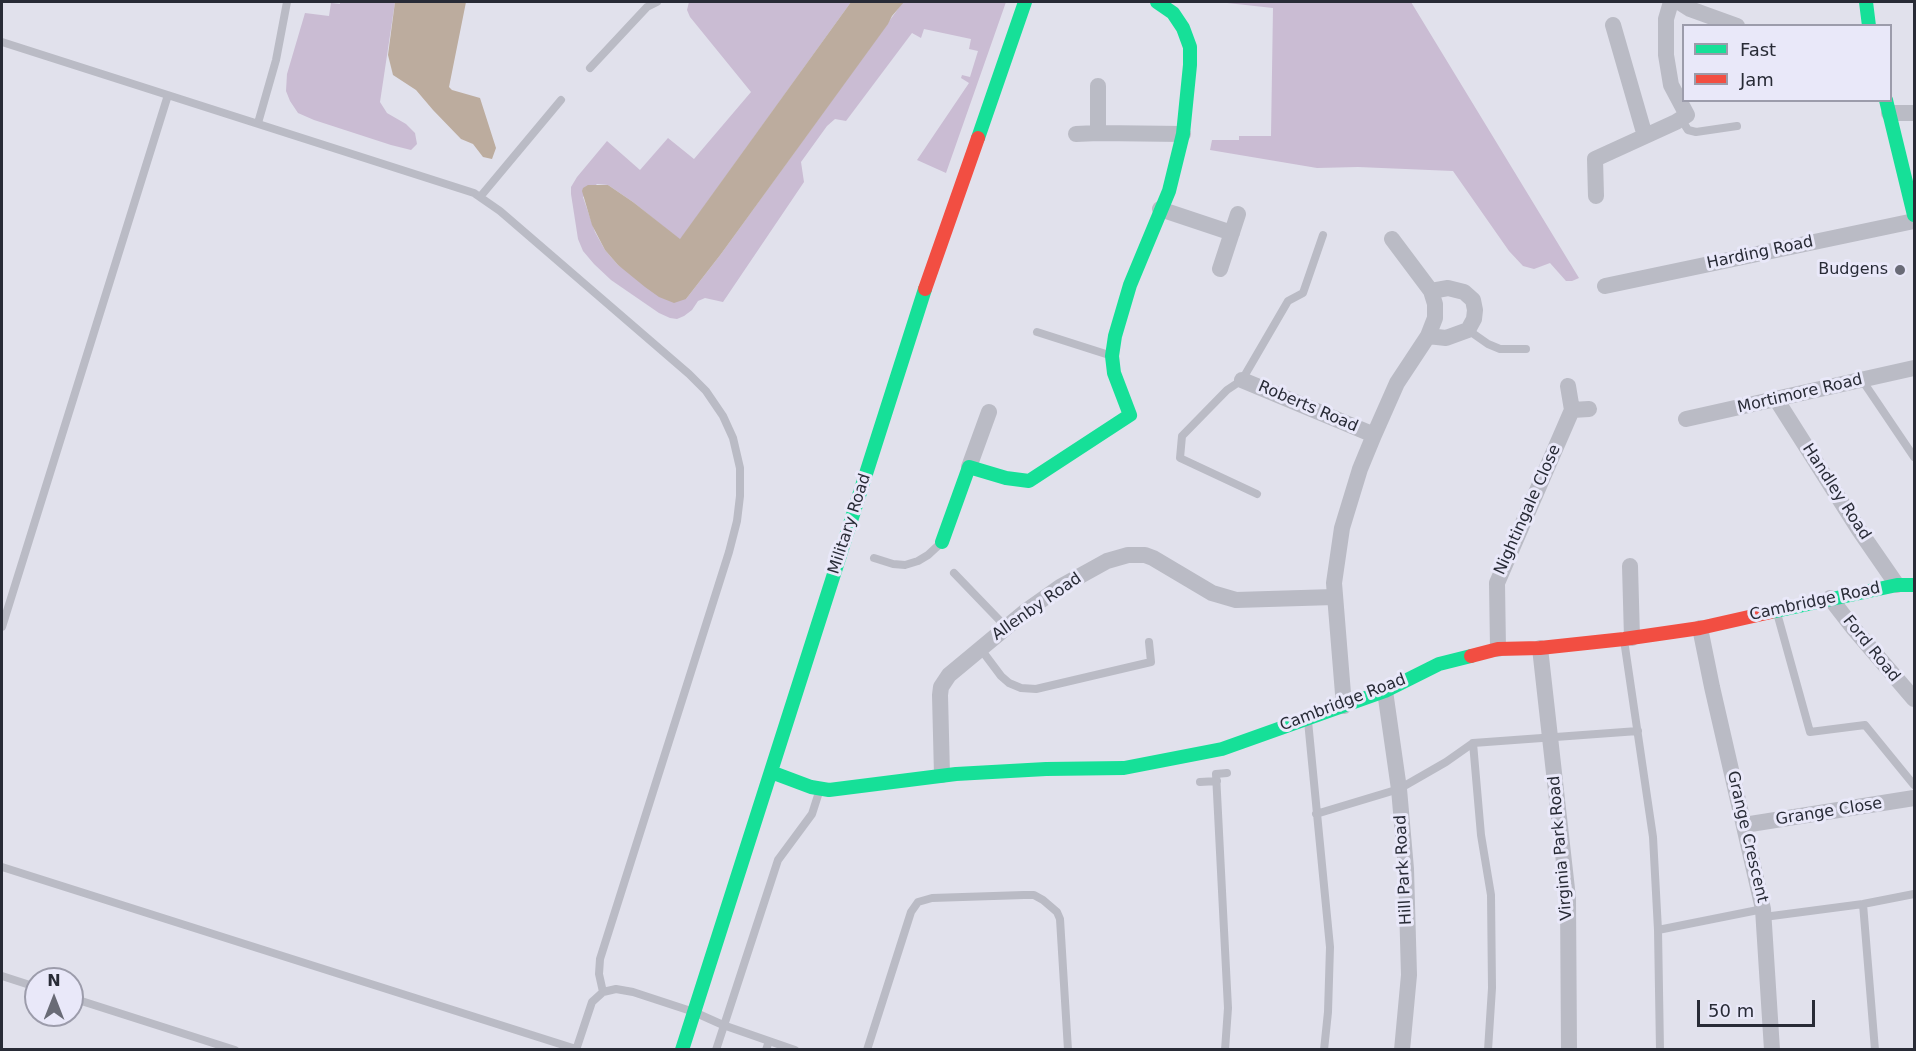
<!DOCTYPE html>
<html>
<head>
<meta charset="utf-8">
<style>
	body { margin:0 }
	#map { position:relative; width:1916px; height:1051px; overflow:hidden; background:#e1e1ec; font-family:"DejaVu Sans",sans-serif }
	canvas { display:block }
	.frame { position:absolute; inset:0; border:3px solid #282b36; pointer-events:none }
	.legend { position:absolute; left:1682px; top:24px; width:210px; height:78px; box-sizing:border-box; background:#e9e8f9; border:2px solid #9c9cab; margin:0; padding:8px 10px; list-style:none; font-size:18px; color:#282b36 }
	.legend li { display:flex; align-items:center; gap:12px; height:30px }
	.legend b { width:30px; border:2px solid #9c9cab }
	.north { position:absolute; left:24px; top:967px; width:60px; height:60px; box-sizing:border-box; background:#e9e8f9; border:2px solid #9c9cab; border-radius:50%; rotate:0deg; font-size:16px; font-weight:700; line-height:24px; text-align:center; color:#282b36 }
	.north::after { content:''; display:block; margin:auto; width:21px; height:27px; background:#696b76; clip-path:polygon(50% 0,100% 100%,50% 72%,0 100%) }
	.scale { position:absolute; left:1697px; top:1000px; width:118px; height:27px; box-sizing:border-box; border:3px solid #282b36; border-top:0; padding-left:8px; font-size:18px; line-height:21px; white-space:nowrap; color:#282b36; -webkit-text-stroke:4px #e9e8f9; paint-order:stroke }
</style>
</head>
<body>
<div id="map">
<canvas width="1916" height="1051"></canvas>
<div class="frame"></div>
<ul class="legend">
<li><b style="height:8px;background:#16e098"></b>Fast</li>
<li><b style="height:8px;background:#f24e42"></b>Jam</li>
</ul>
<div class="north">N</div>
<div class="scale">50 m</div>
</div>
<script>
const ctx = document.querySelector('canvas').getContext('2d');
ctx.lineJoin = 'round';
function fillPath(path, color) { ctx.fillStyle = color; ctx.fill(path, 'evenodd'); }
const toPath = rows => new Path2D(rows.map(r => 'M' + r).join(''));
function strokePath(path, color, width, dash) { ctx.strokeStyle = color; ctx.lineWidth = width; ctx.lineCap = dash ? 'butt' : 'round'; ctx.setLineDash(dash || []); ctx.stroke(path); }
function drawText(font, color, halo, rows, align = 'center') {
  ctx.font = font + ' "DejaVu Sans",sans-serif'; ctx.lineWidth = 6; ctx.setLineDash([]); ctx.textBaseline = 'middle'; ctx.strokeStyle = halo; ctx.fillStyle = color; for (const [text, x, y, turn = 0] of rows) {
    ctx.save(); ctx.translate(x, y); ctx.rotate((+turn || 0) * Math.PI / 180); ctx.textAlign = isNaN(turn) ? turn : align; if (halo) ctx.strokeText(text, 0, 0); ctx.fillText(text, 0, 0); ctx.restore();
  }
}
const green = toPath([
	[340,2,395,2,380,102,387,113,406,124,415,133,417,144,411,150,391,145,314,120,298,113,290,101,286,91,287,74,305,13,329,16,331,3,340,4],
	[689,2,851,2,680,240,633,202,608,185,597,184,583,197,595,232,605,250,618,265,626,270,686,299,721,254,903,2,1006,2,946,173,917,160,969,83,961,78,962,75,970,77,978,51,969,49,971,39,924,29,921,38,912,33,846,121,835,119,827,126,801,162,804,182,723,302,705,298,698,301,692,310,684,316,677,319,670,318,659,313,611,280,594,264,583,251,578,239,571,194,571,187,577,177,607,141,640,170,668,138,694,159,751,92,690,17,687,10],
	[1218,2,1411,2,1579,278,1572,281,1566,281,1550,263,1534,269,1523,266,1509,251,1453,171,1358,167,1317,168,1210,150,1212,140,1239,140,1239,136,1271,136,1273,8]
]);
const water = toPath([
	[395,2,466,2,449,87,452,90,480,98,496,148,492,159,483,157,473,144,461,139,433,110,416,90,393,75,388,55],
	[851,2,904,2,892,16,888,24,721,254,686,299,674,303,659,297,645,287,618,265,605,250,592,225,582,191,583,188,588,185,608,185,633,202,680,239]
]);
const lane = toPath([
	[2,42,474,193,500,211,689,374,706,391,723,416,733,438,740,468,740,496,737,521,729,552,600,959,599,974,603,992],
	[590,68,647,7,657,2],
	[1681,119,1688,130,1696,132,1737,126],
	[258,123,276,60,287,2],
	[480,197,561,100],
	[1468,330,1488,344,1500,349,1526,349],
	[1037,332,1109,355],
	[1862,380,1914,457],
	[1257,494,1180,458,1182,436,1227,390,1242,380,1288,301,1303,293,1323,235],
	[874,558,893,564,905,565,918,561,928,555,941,543],
	[954,573,1006,627],
	[1777,613,1810,732,1865,725,1914,785],
	[2,627,168,95],
	[1624,640,1653,837,1658,930,1660,1050],
	[980,648,1001,676,1009,683,1021,688,1036,689,1151,662,1149,642],
	[1308,721,1330,947,1328,1012,1324,1050],
	[1473,743,1481,835,1491,895,1492,988,1488,1050],
	[1200,782,1217,781],
	[1316,814,1399,789,1446,762,1473,743,1638,731],
	[2,867,576,1049],
	[1863,904,1875,1050],
	[1764,917,1863,904,1914,894],
	[1658,930,1763,909],
	[2,976,36,987],
	[72,998,235,1050],
	[576,1050,592,1002,603,992,616,989,633,992,694,1012,723,1025,795,1050],
	[716,1050,778,860,812,814,820,789],
	[766,1050,769,1041],
	[867,1050,911,912,918,902,932,898,1024,895,1034,895,1043,900,1057,912,1060,919,1068,1050],
	[1225,1050,1228,1008,1216,774,1227,773]
]);
const street = toPath([
	[1679,2,1690,9,1737,26],
	[1613,25,1645,136],
	[1098,86,1098,133,1183,134],
	[1889,113,1914,113],
	[1076,134,1098,133],
	[1596,196,1595,159,1676,122,1687,115,1671,85,1666,55,1666,19,1671,2],
	[1160,209,1232,233],
	[1220,269,1238,214],
	[1605,286,1914,221],
	[1428,336,1446,338,1468,330,1474,319,1475,310,1473,300,1464,292,1448,288,1431,291],
	[1242,380,1374,435],
	[1776,399,1859,530,1897,585],
	[1572,410,1589,409],
	[1686,419,1914,368],
	[969,467,989,412],
	[1630,566,1632,638],
	[1830,598,1854,629,1914,699],
	[1700,628,1712,687,1763,909,1772,1050],
	[1540,648,1568,898,1569,1050],
	[1498,649,1497,583,1572,410,1568,386],
	[1385,691,1399,789,1406,869,1409,975,1402,1050],
	[1344,706,1334,583,1342,528,1360,469,1374,435,1397,383,1428,336,1435,318,1435,304,1431,291,1392,239],
	[942,775,940,695,941,687,949,675,1026,611,1060,587,1107,561,1128,555,1145,555,1153,558,1212,593,1236,600,1334,597],
	[1744,825,1914,798]
]);
const fast = toPath([
	[1866,2,1869,26],
	[1886,100,1914,215],
	[978,138,1025,2],
	[942,542,969,467,1006,478,1029,481,1130,415,1114,373,1112,356,1115,336,1130,285,1169,191,1183,134,1190,65,1190,47,1183,28,1173,13,1157,2],
	[1771,612,1897,585,1914,585],
	[771,772,811,787,829,790,956,774,1046,769,1124,768,1222,749,1385,691,1439,664,1471,656],
	[682,1050,925,289]
]);
const jam = toPath([
	[925,289,978,138],
	[1471,656,1498,649,1540,648,1624,639,1700,628,1771,612]
]);
const markers = [
	[1900,270,6,"#696b76"]
];
const streetNames = [
	["Harding Road",1760,253,-12],
	["Mortimore Road",1800,394,-13],
	["Roberts Road",1308,407,23],
	["Handley Road",1836,492,57],
	["Nightingale Close",1528,510,-66],
	["Military Road",850,524,-72],
	["Cambridge Road",1815,602,-12],
	["Allenby Road",1037,607,-35],
	["Ford Road",1871,649,51],
	["Cambridge Road",1343,703,-21],
	["Grange Close",1829,812,-9],
	["Grange Crescent",1747,837,77],
	["Virginia Park Road",1561,848,-95],
	["Hill Park Road",1404,870,-93]
];
const poiNames = [
	["Budgens",1888,270]
];
fillPath(green, '#cabcd3');
fillPath(water, '#bcac9e');
strokePath(lane, '#babbc5', 8);
strokePath(street, '#babbc5', 16);
strokePath(fast, '#16e098', 14);
strokePath(jam, '#f24e42', 14);
for (const [x, y, r, color] of markers) { const dot = new Path2D(); dot.arc(x, y, r, 0, 2 * Math.PI); ctx.fillStyle = color; ctx.fill(dot); strokePath(dot, '#e9e8f9', 2); }
drawText('16px', '#282b36', '#e9e8f9', streetNames);
drawText('16px', '#282b36', '#e9e8f9', poiNames, 'right');
</script>
</body>
</html>
